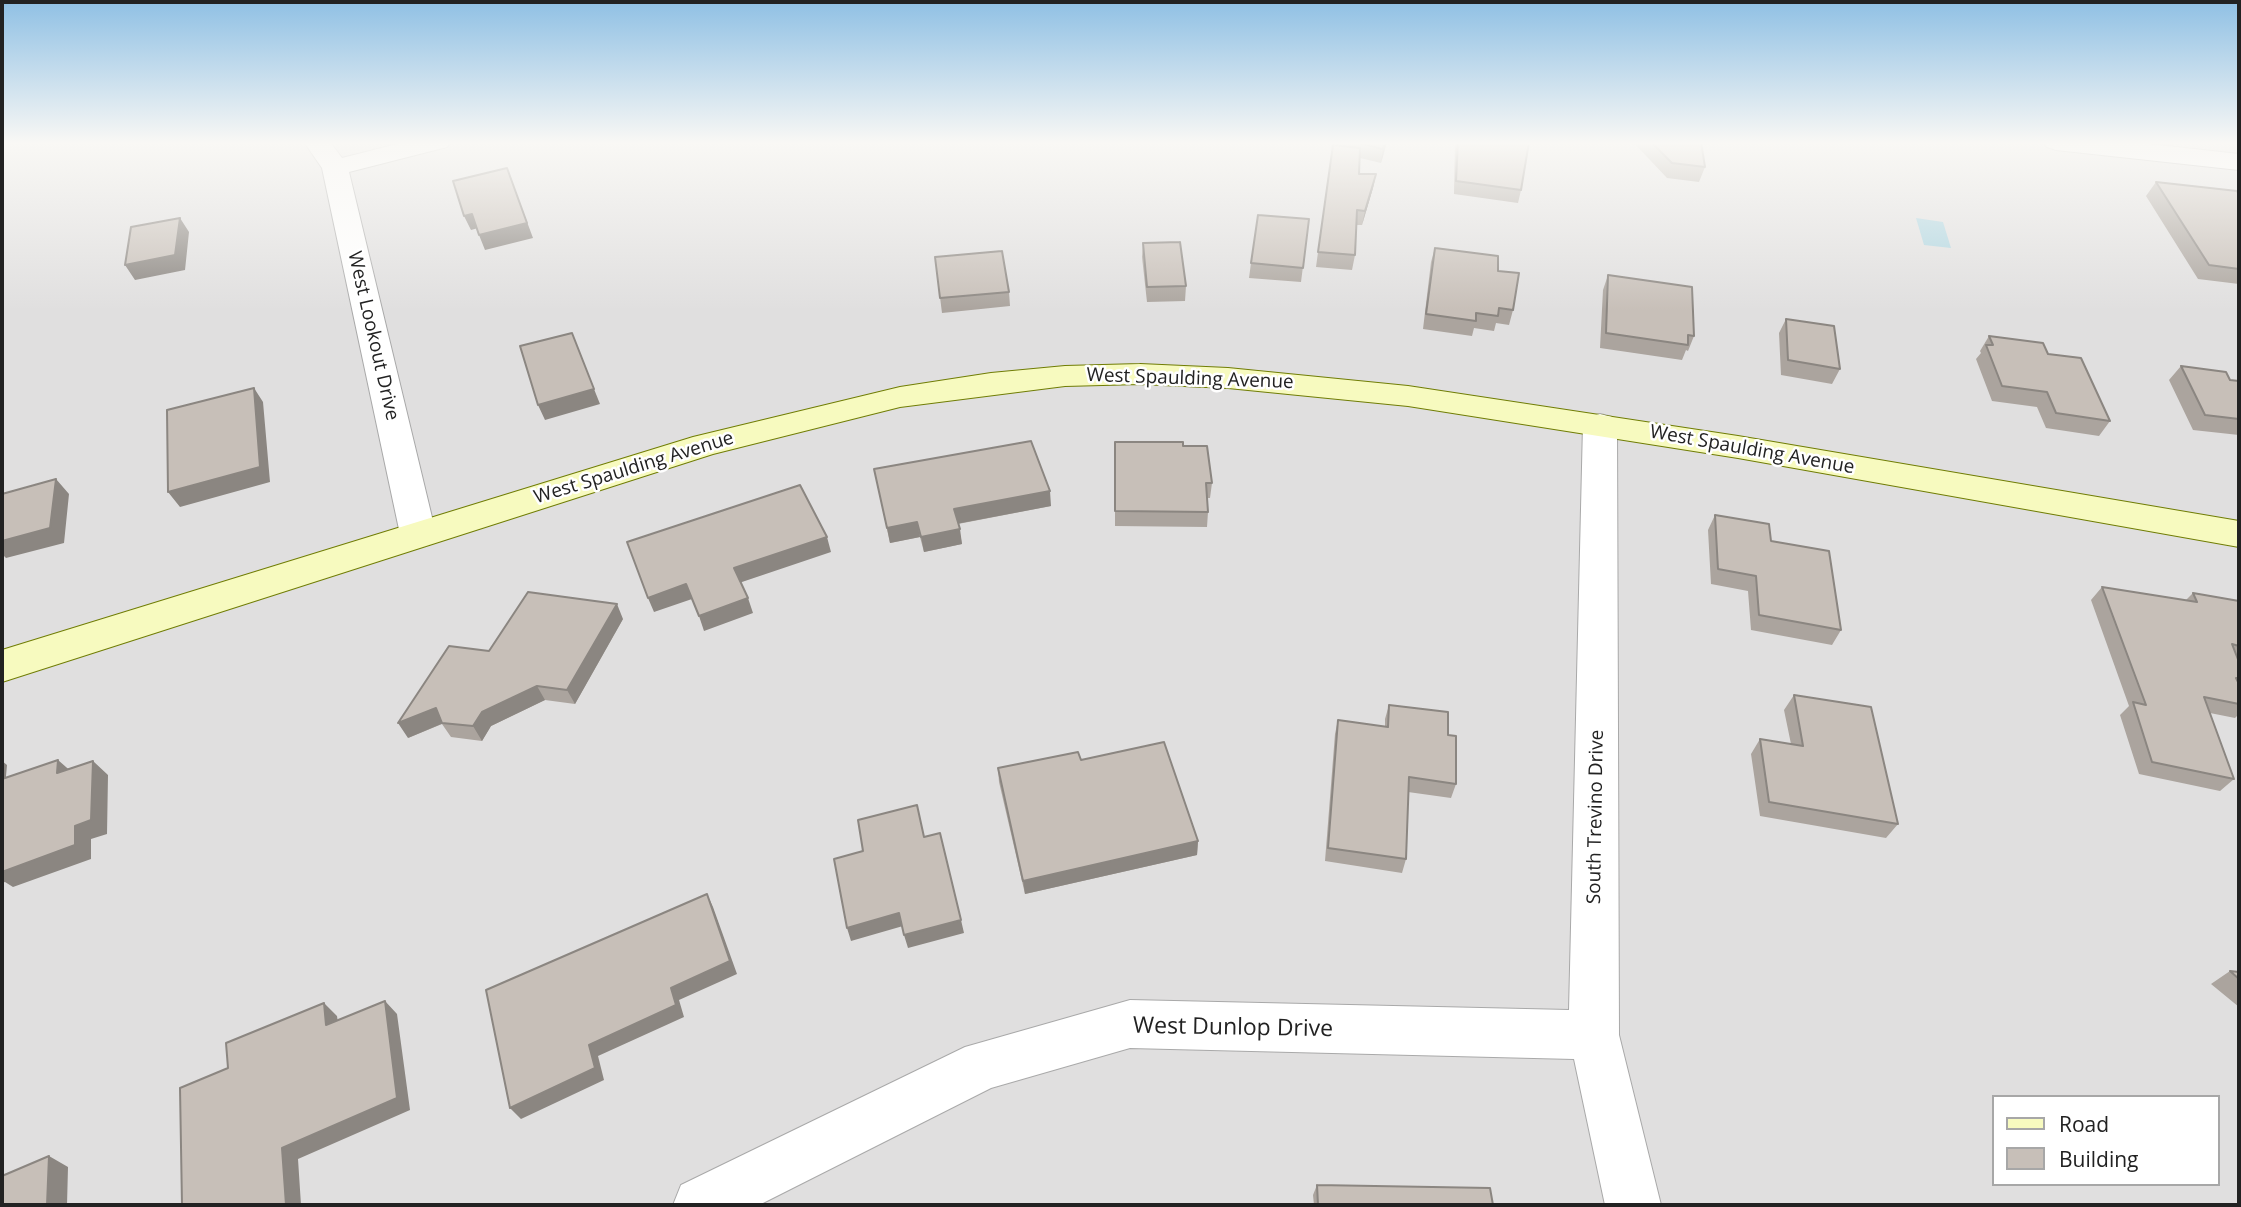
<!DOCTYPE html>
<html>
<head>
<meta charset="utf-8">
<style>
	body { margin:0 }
	#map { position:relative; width:2241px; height:1207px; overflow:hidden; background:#f2efe9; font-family:"Open Sans",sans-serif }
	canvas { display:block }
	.frame { position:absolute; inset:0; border:4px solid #222; pointer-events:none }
	.legend { position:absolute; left:1992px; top:1095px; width:228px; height:91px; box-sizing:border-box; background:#fff; border:2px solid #a7a7a7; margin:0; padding:9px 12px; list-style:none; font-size:21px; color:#222 }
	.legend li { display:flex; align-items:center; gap:14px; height:35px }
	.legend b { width:35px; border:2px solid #a7a7a7 }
</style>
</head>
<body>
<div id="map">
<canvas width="2241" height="1207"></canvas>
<div class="frame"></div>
<ul class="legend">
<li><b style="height:9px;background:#f7fabf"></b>Road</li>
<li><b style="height:19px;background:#c7bfb8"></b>Building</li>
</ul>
</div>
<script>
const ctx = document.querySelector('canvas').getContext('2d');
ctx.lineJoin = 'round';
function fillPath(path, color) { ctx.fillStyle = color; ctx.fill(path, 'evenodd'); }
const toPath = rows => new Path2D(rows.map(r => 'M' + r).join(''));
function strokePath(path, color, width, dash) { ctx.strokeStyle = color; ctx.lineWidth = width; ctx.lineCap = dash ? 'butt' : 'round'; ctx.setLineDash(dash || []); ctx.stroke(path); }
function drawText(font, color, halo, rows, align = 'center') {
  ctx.font = font + ' "Open Sans",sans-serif'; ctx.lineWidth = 5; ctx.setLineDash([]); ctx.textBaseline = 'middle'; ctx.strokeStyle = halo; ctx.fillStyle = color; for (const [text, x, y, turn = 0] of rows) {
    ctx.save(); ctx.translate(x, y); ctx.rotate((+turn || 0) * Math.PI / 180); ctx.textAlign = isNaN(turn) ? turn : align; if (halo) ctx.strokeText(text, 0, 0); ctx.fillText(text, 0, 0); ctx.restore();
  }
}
const residential = toPath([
	[2,142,2239,142,2239,1205,2,1205],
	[1994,1097,2218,1097,2218,1184,1994,1184]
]);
const water = toPath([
	[1916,218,1943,222,1951,248,1924,245]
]);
const street = toPath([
	[304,142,330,142,342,158,405,142,451,142,447,147,349,172,436,534,431,543,418,547,405,543,400,534,322,168,304,142],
	[2043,142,2131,142,2239,154,2239,170,2056,150,2047,147,2043,142],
	[1600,414,1612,417,1617,425,1619,1035,1661,1205,1605,1205,1574,1059,1130,1048,991,1088,759,1205,673,1205,681,1185,965,1047,1130,1000,1569,1010,1583,425,1588,417,1600,414]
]);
const secondary = toPath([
	[1140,364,1228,368,1408,386,1738,436,2239,521,2239,547,1738,458,1408,406,1228,388,1140,384,1065,386,900,407,713,454,2,682,2,650,693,437,900,387,991,373,1065,366,1140,364]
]);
const wall = toPath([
	[1333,142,1387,142,1381,163,1360,158,1359,174,1376,174,1373,188,1362,225,1356,225,1355,255,1352,270,1316,267],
	[1455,142,1529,142,1521,190,1518,203,1454,194],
	[1633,142,1701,142,1705,167,1699,182,1667,178],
	[2156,182,2239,195,2239,284,2198,279,2146,196],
	[1309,219,1301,282,1249,278,1251,263],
	[1143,243,1186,286,1185,301,1147,302,1142,257],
	[1435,248,1498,271,1513,310,1509,325,1496,323,1494,331,1474,328,1472,336,1423,329,1431,262],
	[935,257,1009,292,1010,306,942,313],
	[1608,275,1694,336,1688,351,1686,350,1682,360,1600,348,1603,290],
	[1786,319,1840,369,1832,384,1781,375,1779,333],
	[1989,336,2048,354,2110,421,2099,436,2046,428,2037,407,1992,401,1976,359,1981,353,1980,351],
	[2181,366,2230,380,2239,381,2239,435,2193,430,2169,380],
	[1115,442,1183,446,1212,483,1210,498,1207,498,1208,512,1207,527,1115,526],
	[877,484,1051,506,958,524,962,544,924,552,920,537,890,543],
	[1715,515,1771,541,1841,630,1832,645,1751,630,1748,591,1711,584,1708,530],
	[2102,587,2185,601,2193,593,2239,601,2239,714,2235,718,2210,713,2234,779,2220,791,2139,774,2120,715,2129,706,2091,600],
	[623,619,575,704,545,700,491,726,482,741,451,737,442,724,408,738,489,651],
	[1794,695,1898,824,1886,838,1760,816,1751,754,1760,739,1791,744,1784,710],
	[1389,705,1448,735,1456,784,1451,798,1408,792,1406,859,1402,873,1325,861,1335,734,1338,720,1385,727,1385,719],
	[1081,760,1198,841,1197,855,1025,894,999,782,998,768],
	[2230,971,2239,972,2239,1007,2211,984],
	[1317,1185,1493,1205,1314,1205,1313,1195]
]);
const shadedWall = toPath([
	[1385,142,1387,142,1381,163,1383,149],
	[507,168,533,238,485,250,479,235],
	[1376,174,1373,188,1362,225,1365,211],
	[472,214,478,228,471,230,464,216],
	[180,218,189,232,185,270,135,280,125,265],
	[254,388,263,402,270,482,180,507,168,492],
	[594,389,600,404,545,420,538,405],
	[56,479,69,494,64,543,6,558,2,554,2,541],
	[1050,491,1051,506,956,524,954,509],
	[917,522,920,537,890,543,887,528],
	[960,529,962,544,924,552,921,537],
	[827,537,831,552,739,583,734,568],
	[686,584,692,599,654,612,648,598],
	[748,598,753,613,704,631,699,616],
	[617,604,623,619,575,704,567,690],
	[537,686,545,700,491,726,482,741,473,726,482,712],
	[436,708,446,722,408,738,398,723],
	[58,760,74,774,57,773],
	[2,761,7,765,4,798,2,796],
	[93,761,108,775,107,834,91,839,91,859,13,887,5,882,2,883,2,870,75,826],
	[1198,841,1197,855,1025,894,1023,881],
	[707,894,713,907,737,974,679,1000,684,1017,598,1056,604,1080,521,1119,510,1108,589,1045,671,988],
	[899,913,903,926,851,941,847,928],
	[961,920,964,933,908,948,904,935],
	[385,1001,397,1014,410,1110,298,1159,301,1205,286,1205,282,1148],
	[324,1003,337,1016,340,1037,326,1025],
	[49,1156,68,1167,67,1205,47,1205]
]);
const building = toPath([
	[1356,142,1385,142,1383,149,1356,142],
	[1458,142,1529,142,1521,190,1456,181,1458,142],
	[1651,142,1701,142,1705,167,1672,163,1651,142],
	[1333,145,1360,148,1359,174,1376,174,1365,211,1357,210,1355,255,1318,252,1333,145],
	[507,168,527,223,479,235,472,214,464,216,453,181,507,168],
	[2156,182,2237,191,2239,195,2239,269,2209,265,2156,182],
	[1258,215,1309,219,1303,268,1251,263,1258,215],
	[180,218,175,255,125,265,131,227,180,218],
	[1180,242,1186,286,1147,287,1143,243,1180,242],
	[1435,248,1498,256,1498,271,1519,273,1513,310,1499,308,1498,316,1476,313,1476,321,1426,314,1435,248],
	[1002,251,1009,292,940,298,935,257,1002,251],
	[1608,275,1692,287,1694,336,1688,335,1688,345,1606,333,1608,275],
	[1786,319,1834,326,1840,369,1788,360,1786,319],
	[572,333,594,389,538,405,520,346,572,333],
	[1989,336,2043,343,2048,354,2081,358,2110,421,2056,413,2047,392,2002,386,1986,345,1993,345,1989,336],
	[2181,366,2226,372,2230,380,2239,381,2239,419,2205,415,2181,366],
	[254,388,260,467,168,492,167,410,254,388],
	[1031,441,1050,491,954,509,960,529,921,537,917,522,887,528,874,469,1031,441],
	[1115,442,1183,442,1183,446,1207,446,1212,483,1206,483,1208,512,1115,511,1115,442],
	[56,479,50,528,2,541,2,494,56,479],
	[800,485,827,537,734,568,748,598,699,616,686,584,648,598,627,542,800,485],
	[1715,515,1769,524,1771,541,1829,551,1841,630,1759,615,1756,576,1718,569,1715,515],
	[2102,587,2197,602,2193,593,2239,601,2239,646,2232,644,2239,662,2239,678,2236,678,2239,684,2239,704,2204,697,2234,779,2152,762,2133,702,2146,705,2102,587],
	[528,592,617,604,567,690,537,686,482,712,473,726,442,723,436,708,398,723,449,646,489,651,528,592],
	[1794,695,1871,707,1898,824,1769,802,1760,739,1803,746,1794,695],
	[1389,705,1448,712,1448,735,1456,736,1456,784,1409,777,1406,859,1328,848,1338,720,1388,727,1389,705],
	[1164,742,1198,841,1023,881,998,768,1078,752,1081,760,1164,742],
	[58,760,57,773,93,761,91,820,75,826,75,845,2,872,2,779,58,760],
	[917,805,924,837,940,833,961,920,904,935,899,913,847,928,834,859,863,851,858,820,917,805],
	[707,894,730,961,671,988,676,1005,589,1045,595,1068,510,1108,486,990,707,894],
	[2230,971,2239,972,2239,979,2230,971],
	[385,1001,397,1098,282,1148,286,1205,182,1205,180,1088,228,1068,226,1043,324,1003,326,1025,385,1001],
	[49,1156,47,1205,2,1205,2,1176,49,1156],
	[1317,1185,1490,1188,1493,1205,1318,1205,1317,1185]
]);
const streetNames = [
	["West Lookout Drive",373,336,77],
	["West Spaulding Avenue",1190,379,2],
	["West Spaulding Avenue",1752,450,10],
	["West Spaulding Avenue",634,468,-17],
	["South Trevino Drive",1596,817,-89]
];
const nearStreetnames = [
	["West Dunlop Drive",1233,1028,1]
];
fillPath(residential, '#e0dfdf');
fillPath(water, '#aad3df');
strokePath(street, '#a9a9a9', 2);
strokePath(secondary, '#707d05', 2);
fillPath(street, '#fff');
fillPath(secondary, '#f7fabf');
fillPath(wall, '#aba49e');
fillPath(shadedWall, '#8b8681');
fillPath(building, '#c7bfb8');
strokePath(building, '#8b8681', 2);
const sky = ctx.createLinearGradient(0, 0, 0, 311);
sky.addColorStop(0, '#8fc0e4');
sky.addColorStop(0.46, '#f9f8f5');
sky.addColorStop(1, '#f9f8f500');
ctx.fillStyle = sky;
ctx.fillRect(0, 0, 2241, 311);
drawText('19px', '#222', '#fff', streetNames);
drawText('23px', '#222', '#fff', nearStreetnames);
</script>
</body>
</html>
